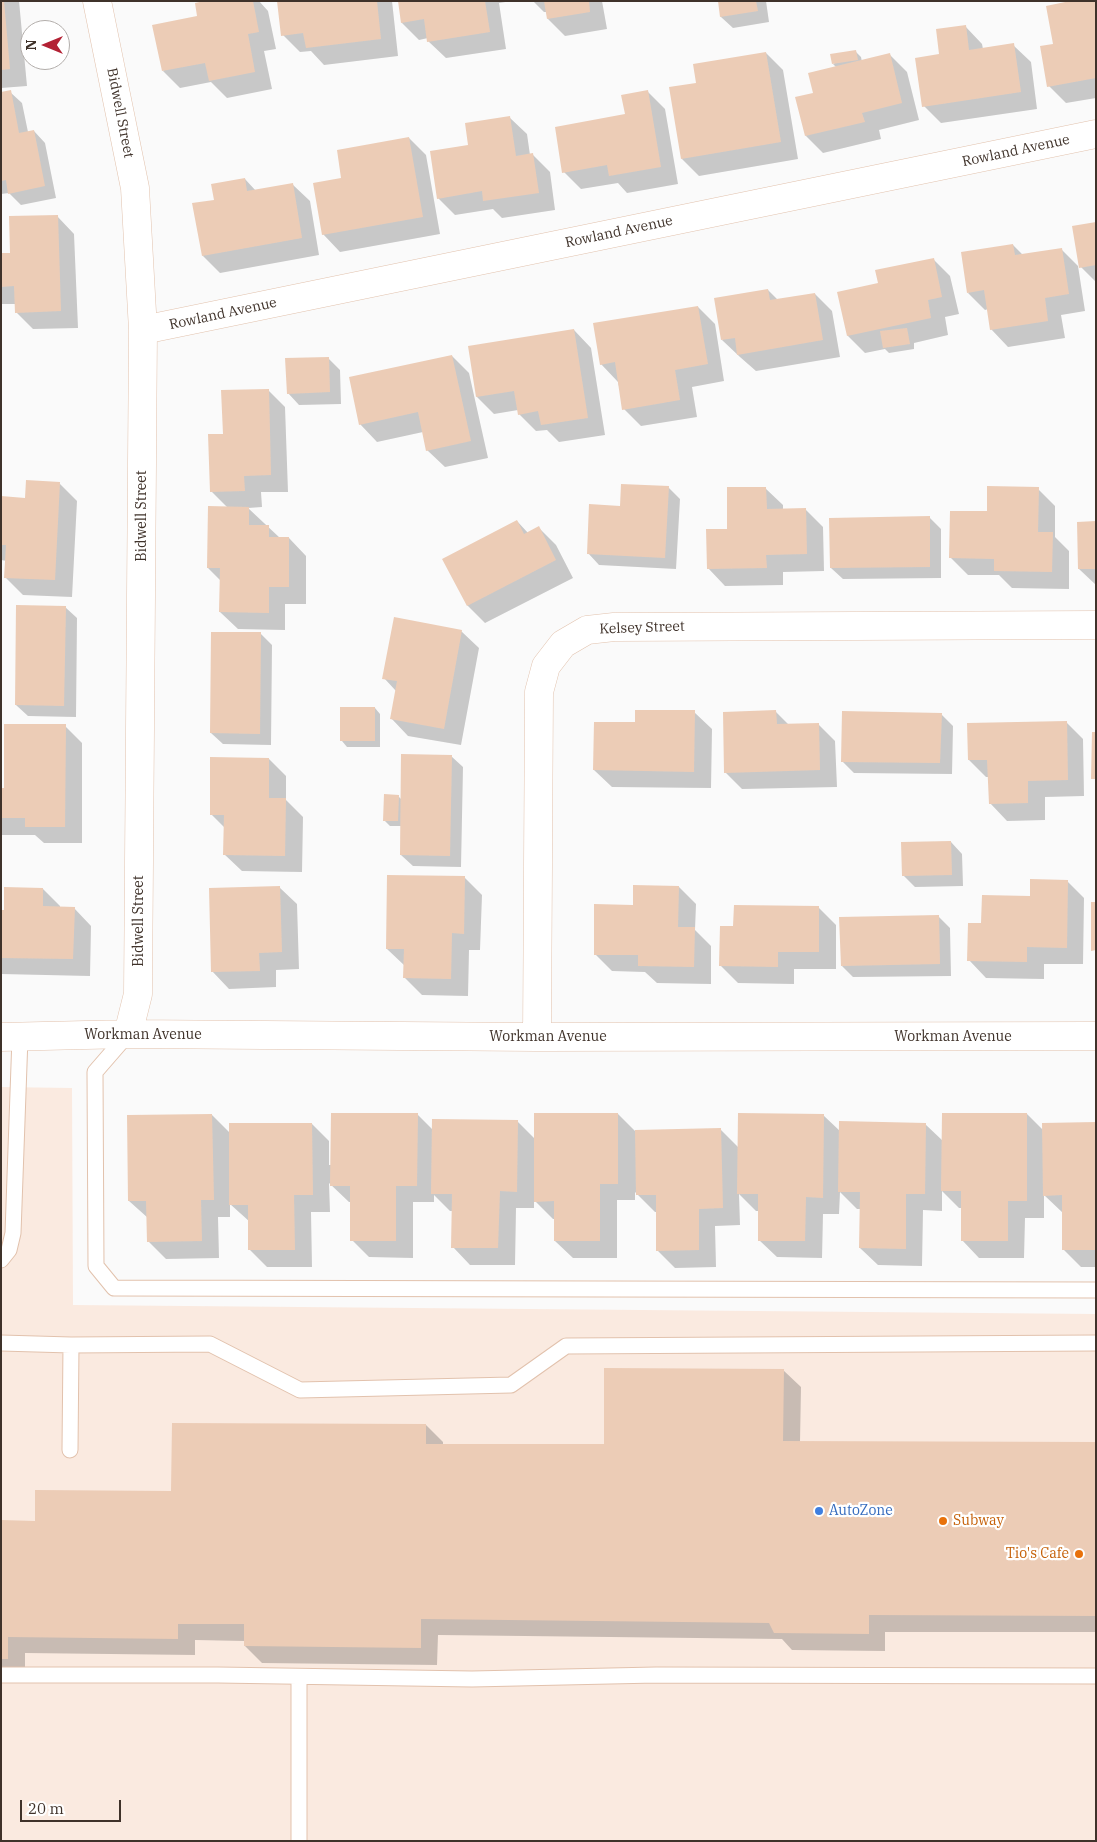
<!DOCTYPE html>
<html>
<head>
<meta charset="utf-8">
<style>
	body { margin:0 }
	#map { position:relative; width:1097px; height:1842px; overflow:hidden; background:#fafafa; font-family:"IBM Plex Serif",serif }
	canvas { display:block }
	.frame { position:absolute; inset:0; border:2px solid #3f322a; pointer-events:none }
	.north { position:absolute; left:20px; top:20px; width:50px; height:50px; box-sizing:border-box; background:#fff; border:1px solid #b2adaa; border-radius:50%; rotate:270deg; font-size:14px; font-weight:700; line-height:20px; text-align:center; color:#3f322a }
	.north::after { content:''; display:block; margin:auto; width:18px; height:22px; background:#b32134; clip-path:polygon(50% 0,100% 100%,50% 72%,0 100%) }
	.scale { position:absolute; left:20px; top:1800px; width:101px; height:22px; box-sizing:border-box; border:2px solid #3f322a; border-top:0; padding-left:6px; font-size:15px; line-height:18px; white-space:nowrap; color:#3f322a; -webkit-text-stroke:4px #fff; paint-order:stroke }
</style>
</head>
<body>
<div id="map">
<canvas width="1097" height="1842"></canvas>
<div class="frame"></div>
<div class="north">N</div>
<div class="scale">20 m</div>
</div>
<script>
const ctx = document.querySelector('canvas').getContext('2d');
ctx.lineJoin = 'round';
function fillPath(path, color) { ctx.fillStyle = color; ctx.fill(path, 'evenodd'); }
const toPath = rows => new Path2D(rows.map(r => 'M' + r).join(''));
function strokePath(path, color, width, dash) { ctx.strokeStyle = color; ctx.lineWidth = width; ctx.lineCap = dash ? 'butt' : 'round'; ctx.setLineDash(dash || []); ctx.stroke(path); }
function drawText(font, color, halo, rows, align = 'center') {
  ctx.font = font + ' "IBM Plex Serif",serif'; ctx.lineWidth = 4.5; ctx.setLineDash([]); ctx.textBaseline = 'middle'; ctx.strokeStyle = halo; ctx.fillStyle = color; for (const [text, x, y, turn = 0] of rows) {
    ctx.save(); ctx.translate(x, y); ctx.rotate((+turn || 0) * Math.PI / 180); ctx.textAlign = isNaN(turn) ? turn : align; if (halo) ctx.strokeText(text, 0, 0); ctx.fillText(text, 0, 0); ctx.restore();
  }
}
const built = toPath([
	[1,1087,72,1088,73,1305,1096,1314,1096,1841,1,1841]
]);
const shadow = toPath([
	[1,1,19,1,27,86,1,88],
	[211,1,259,1,268,11,276,49,264,51,272,89,227,98,211,82,180,88,163,71],
	[279,1,392,1,398,56,324,65,311,51,300,52,283,35],
	[399,1,512,1,499,3,506,49,446,58,428,41,428,38,419,40,402,23],
	[533,1,602,1,607,29,565,36,548,19,547,12,544,12],
	[719,1,766,1,769,22,733,28,721,17],
	[1096,1,1096,98,1066,103,1049,86,1055,45],
	[965,26,982,44,983,49,1013,45,1031,62,1037,109,941,123,924,106,941,55],
	[856,52,861,57,862,62,890,55,907,72,919,120,879,130,881,139,823,153,806,136,814,93,837,68,833,64],
	[766,53,783,70,798,159,699,176,682,159,697,84],
	[10,92,22,103,28,132,34,131,45,143,56,198,21,205,9,193,1,194,1,93],
	[648,92,665,109,678,184,627,193,618,183,581,189,564,172,626,115],
	[509,117,527,134,530,155,532,154,550,172,555,210,502,218,493,209,455,215,438,198,470,146],
	[409,138,426,155,440,234,340,252,323,234,343,179],
	[245,179,256,191,292,184,310,201,319,255,220,273,203,256,216,201],
	[57,216,74,234,78,328,33,329,16,312,16,304,1,304,1,254,11,254],
	[1096,223,1096,282,1081,267],
	[1013,245,1023,255,1061,249,1078,266,1085,311,1061,315,1065,338,1008,347,991,329,988,309,985,310,968,293],
	[933,259,950,276,959,314,945,317,948,335,914,343,914,349,889,353,885,349,865,353,848,336,839,293,879,284],
	[768,290,778,300,815,294,832,311,840,357,756,371,740,357,722,340],
	[698,307,715,324,724,381,692,387,697,417,641,426,624,409,618,382,601,364],
	[574,330,591,348,605,435,559,442,547,430,536,431,519,414,518,410,494,414,477,397,470,347],
	[452,356,469,373,488,458,445,467,427,450,423,432,377,442,360,424],
	[328,358,340,370,341,404,299,405,288,393],
	[268,390,285,407,288,492,261,492,262,507,248,508,280,538,289,538,306,556,306,604,285,604,285,630,238,629,220,612,221,581,208,568,228,508,211,491,224,435],
	[59,483,77,501,72,597,23,595,6,578,7,561,1,560,1,497,26,499],
	[668,487,680,499,676,569,599,565,588,553,621,507],
	[765,488,783,505,783,510,806,510,823,527,824,571,783,572,783,585,725,586,708,568,729,530],
	[1038,489,1055,506,1055,537,1069,551,1069,589,1012,588,999,575,968,575,951,558,989,512],
	[929,517,941,529,941,578,843,579,831,568],
	[517,521,528,533,539,528,556,545,573,578,485,623,468,606,444,559],
	[1096,523,1096,585,1079,569],
	[65,607,77,618,76,717,28,716,16,705],
	[461,631,479,648,461,745,408,736,391,718,396,691,384,678],
	[260,633,272,645,271,745,223,744,211,733],
	[375,708,380,714,380,747,347,747,342,741],
	[694,712,712,729,711,788,612,787,594,770,637,724],
	[776,712,789,725,818,724,835,741,837,787,742,789,725,772],
	[941,714,953,726,952,774,854,773,842,761],
	[1066,722,1083,739,1084,796,1045,797,1045,820,1007,821,990,803,989,777,986,777,969,760],
	[65,726,82,743,82,843,44,843,35,835,1,835,1,789,6,789],
	[451,756,463,767,461,867,413,866,401,855,402,826,390,826,384,820,398,796,402,800],
	[269,759,286,776,286,800,303,817,302,872,242,871,224,854,225,828,211,814],
	[951,842,962,854,963,886,915,887,903,875],
	[464,877,482,895,480,950,469,950,468,996,422,995,404,977,405,966,387,949],
	[1067,881,1084,898,1083,964,1044,964,1044,979,986,978,969,960,1031,897],
	[279,887,297,904,299,969,276,970,276,987,229,989,212,971],
	[679,887,696,904,695,930,711,946,711,984,657,983,645,972,612,971,595,954,634,907],
	[43,889,60,906,60,908,74,908,91,926,90,976,1,974,1,912],
	[819,908,836,925,836,969,794,969,794,984,738,983,721,966,735,927],
	[938,916,950,928,951,976,853,977,842,966],
	[417,1114,433,1130,518,1122,535,1139,618,1114,637,1133,721,1130,739,1148,823,1115,841,1132,925,1124,943,1141,1027,1114,1044,1131,1096,1124,1096,1267,1081,1267,1063,1249,1063,1213,1044,1195,1044,1218,1025,1218,1024,1258,979,1258,962,1240,962,1208,959,1208,942,1191,942,1211,923,1210,922,1266,878,1265,860,1248,861,1209,857,1209,840,1192,839,1214,823,1214,822,1258,777,1257,759,1240,759,1211,756,1211,739,1194,740,1225,715,1226,716,1267,675,1268,657,1250,657,1212,655,1212,635,1192,635,1200,617,1200,617,1258,573,1258,555,1241,555,1219,553,1219,534,1200,534,1208,516,1208,515,1265,470,1265,453,1247,453,1211,450,1211,434,1195,434,1202,413,1202,413,1258,369,1257,352,1240,352,1202,349,1202,329,1183,330,1212,311,1212,312,1267,267,1267,250,1250,250,1222,230,1204,230,1217,218,1217,219,1258,166,1259,149,1242,148,1218,129,1201,212,1115,231,1134,312,1124,329,1141,329,1165,332,1165],
	[783,1370,801,1387,800,1442,1096,1443,1096,1632,885,1632,885,1651,792,1650,782,1639,438,1635,437,1665,262,1663,245,1646,245,1641,195,1640,195,1655,25,1653,25,1675,1,1675,1,1522,36,1522,172,1492,426,1425,443,1442,443,1445,606,1446]
]);
const building = toPath([
	[1,1,4,1,10,69,1,70],
	[204,1,253,1,259,32,248,34,255,72,209,81,205,63,162,71,152,25,197,16,195,3],
	[277,1,377,1,381,39,306,48,303,33,281,36],
	[398,1,485,1,490,32,427,42,424,19,401,23],
	[544,1,589,1,590,12,547,19],
	[718,1,756,1,758,11,720,17],
	[1070,1,1096,1,1096,78,1047,87,1040,46,1053,44,1046,6],
	[966,25,969,50,1014,43,1021,92,922,107,915,58,939,54,936,29],
	[856,50,858,60,832,64,830,54],
	[766,52,781,142,681,159,669,87,696,83,693,64],
	[890,53,902,103,862,113,865,122,805,136,795,97,813,93,808,73],
	[11,90,19,133,34,130,45,186,8,194,6,180,1,181,1,92],
	[648,90,661,167,609,176,607,165,562,173,555,127,625,114,621,95],
	[510,116,516,156,533,153,539,193,483,201,482,191,437,199,430,151,468,145,465,123],
	[409,137,423,217,322,235,313,183,341,178,337,150],
	[245,178,247,191,293,183,302,238,202,256,192,203,214,200,211,184],
	[58,215,61,311,15,313,14,286,1,287,1,253,10,253,9,216],
	[1096,222,1096,265,1079,268,1072,226],
	[1013,244,1015,255,1062,248,1069,294,1045,298,1048,321,990,330,984,290,967,293,961,252],
	[934,258,942,297,928,300,931,318,847,336,837,292,878,283,875,270],
	[768,289,770,300,815,293,823,340,737,355,735,338,721,340,714,298],
	[698,306,708,364,675,370,680,400,622,410,615,362,600,365,593,323],
	[907,328,910,344,883,348,880,331],
	[574,329,588,418,541,425,538,411,518,415,514,391,476,397,468,346],
	[452,355,471,441,426,451,418,412,359,425,349,377],
	[329,357,330,392,287,394,285,358],
	[269,389,271,475,244,476,245,491,210,492,208,434,223,434,221,390],
	[26,480,60,482,55,580,4,578,6,545,1,545,1,496,25,498],
	[621,484,669,486,665,558,587,554,589,504,620,506],
	[987,486,1039,487,1038,532,1053,532,1052,572,994,571,994,559,949,558,950,511,987,511],
	[727,487,766,487,767,509,806,508,807,554,766,555,767,568,707,569,706,529,727,529],
	[208,506,249,507,249,525,269,525,269,537,289,537,289,587,269,587,269,613,219,612,220,568,207,568],
	[930,516,930,567,830,568,829,518],
	[517,520,524,534,539,526,556,560,467,606,442,559],
	[1096,521,1096,569,1078,569,1077,522],
	[16,605,66,606,64,706,15,705],
	[394,617,462,630,444,729,390,719,397,681,382,679],
	[211,632,261,632,260,734,210,733],
	[340,707,375,707,375,741,340,741],
	[635,710,695,710,694,772,593,770,594,722,635,722],
	[776,710,777,724,819,723,820,770,724,773,723,712],
	[842,711,942,713,940,763,841,762],
	[1067,721,1068,780,1028,781,1028,803,989,804,987,760,968,760,967,723],
	[4,724,66,724,65,827,25,827,25,818,1,818,1,788,4,788],
	[1092,732,1096,732,1096,779,1091,779],
	[401,754,452,755,450,856,400,855],
	[210,757,269,758,269,798,286,798,285,856,223,855,224,815,210,815],
	[384,794,399,795,398,821,383,821],
	[951,841,952,875,902,876,901,842],
	[387,875,465,876,464,934,452,933,451,979,403,978,404,949,386,949],
	[1030,879,1068,880,1067,948,1027,947,1027,962,967,961,968,923,981,923,982,895,1030,896],
	[633,885,679,886,678,927,695,927,694,967,638,966,638,955,594,955,594,904,633,905],
	[280,886,282,952,259,953,260,971,211,972,209,888],
	[4,887,43,888,43,906,75,907,73,959,1,958,1,910,4,910],
	[1091,902,1096,902,1096,950,1091,951],
	[734,905,819,906,819,952,778,952,778,967,719,966,720,926,733,926],
	[939,915,940,964,841,966,839,917],
	[331,1113,418,1113,417,1186,396,1186,396,1241,350,1241,350,1186,330,1186],
	[534,1113,618,1113,618,1184,600,1184,600,1241,554,1241,554,1201,534,1202],
	[738,1113,824,1114,823,1198,806,1197,805,1241,758,1241,758,1194,737,1194],
	[942,1113,1027,1113,1027,1201,1008,1201,1008,1241,961,1241,961,1191,941,1191],
	[212,1114,214,1200,201,1200,202,1241,147,1242,146,1201,128,1201,127,1115],
	[432,1119,518,1120,517,1192,500,1191,498,1248,451,1248,452,1194,431,1194],
	[839,1121,926,1123,925,1194,906,1194,906,1249,859,1248,860,1192,838,1192],
	[1096,1122,1096,1250,1062,1250,1062,1195,1043,1196,1042,1123],
	[229,1123,312,1123,313,1195,294,1195,295,1250,248,1250,248,1205,229,1205],
	[721,1128,723,1208,699,1209,699,1250,656,1251,656,1195,636,1195,635,1130],
	[604,1368,784,1369,783,1441,1096,1442,1096,1616,869,1615,869,1634,774,1633,769,1623,421,1619,421,1648,244,1646,244,1624,178,1624,178,1639,8,1637,8,1659,1,1659,1,1520,35,1521,35,1490,171,1491,172,1423,426,1424,426,1444,604,1444]
]);
const lane = toPath([
	[128,1034,95,1072,96,1266,114,1288,1096,1290],
	[1,1260,9,1250,13,1233,20,1037],
	[1,1343,71,1345,210,1344,300,1390,511,1385,566,1346,1096,1343],
	[70,1450,71,1345],
	[1,1675,218,1675,472,1679,656,1675,1096,1676],
	[299,1677,299,1841]
]);
const street = toPath([
	[97,1,135,188,143,330,138,994,128,1034],
	[143,330,1096,134],
	[1,1037,128,1034,537,1037,1096,1036],
	[537,1037,539,692,546,666,563,644,587,630,614,627,1096,625]
]);
const markers = [
	[819,1511,5,"#3f7fe0"],
	[943,1521,5,"#e8710a"],
	[1079,1554,5,"#e8710a"]
];
const streetNames = [
	["Bidwell Street",120,113,79],
	["Rowland Avenue",1016,151,-12],
	["Rowland Avenue",619,232,-12],
	["Rowland Avenue",223,314,-12],
	["Bidwell Street",142,516,-90],
	["Kelsey Street",642,628,-2],
	["Bidwell Street",139,921,-90],
	["Workman Avenue",143,1035],
	["Workman Avenue",548,1037],
	["Workman Avenue",953,1037]
];
const shopNames = [
	["AutoZone",829,1511]
];
const foodNames = [
	["Subway",953,1521],
	["Tio's Cafe",1069,1554,"right"]
];
fillPath(built, '#faeae0');
fillPath(shadow, '#0003');
fillPath(building, '#ecccb6');
strokePath(lane, '#e2c2ad', 17);
strokePath(street, '#e2c2ad', 29);
strokePath(lane, '#fff', 15);
strokePath(street, '#fff', 28);
for (const [x, y, r, color] of markers) { const dot = new Path2D(); dot.arc(x, y, r, 0, 2 * Math.PI); ctx.fillStyle = color; ctx.fill(dot); strokePath(dot, '#fff', 2); }
drawText('14px', '#3f322a', '#fff', streetNames);
drawText('14px', '#366cbe', '#fff', shopNames, 'left');
drawText('14px', '#c56008', '#fff', foodNames, 'left');
</script>
</body>
</html>
